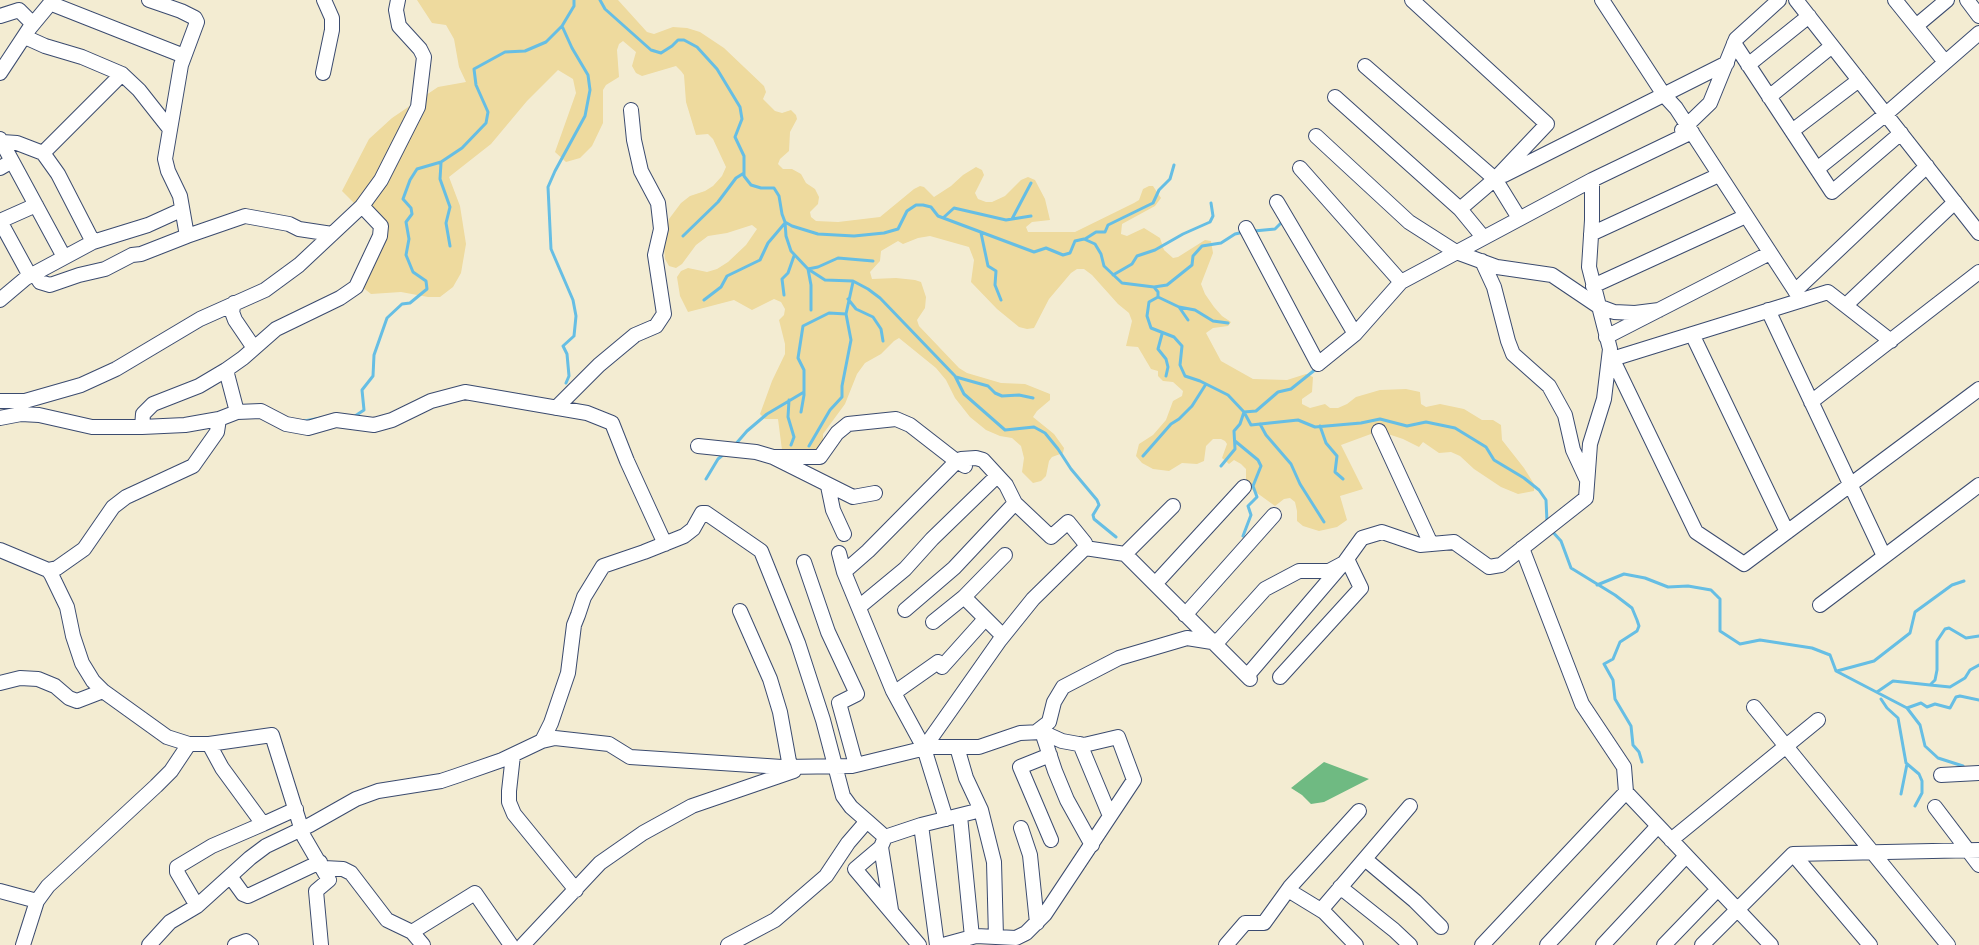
<!DOCTYPE html>
<html>
<head>
<meta charset="utf-8">
<style>
	body { margin:0 }
	canvas { display:block; background:#f3ecd2 }
</style>
</head>
<body>
<canvas width="1979" height="945"></canvas>
<script>
const ctx = document.querySelector('canvas').getContext('2d');
ctx.lineJoin = 'round';
function fillPath(path, color) { ctx.fillStyle = color; ctx.fill(path, 'evenodd'); }
const toPath = rows => new Path2D(rows.map(r => 'M' + r).join(''));
function strokePath(path, color, width, dash) { ctx.strokeStyle = color; ctx.lineWidth = width; ctx.lineCap = dash ? 'butt' : 'round'; ctx.setLineDash(dash || []); ctx.stroke(path); }
const forest = toPath([
	[1324,762,1369,779,1324,802,1311,804,1302,795,1291,788]
]);
const sand = toPath([
	[417,0,618,0,647,32,654,34,673,27,687,28,700,32,724,48,764,86,766,92,763,99,775,111,782,113,791,110,796,115,797,119,790,132,789,151,780,159,778,164,783,169,792,169,801,174,806,183,815,189,819,197,818,204,810,212,811,217,816,221,838,222,880,217,914,189,920,186,924,187,934,197,951,186,963,175,976,167,982,170,984,175,975,193,978,199,986,202,992,202,1005,196,1021,180,1028,177,1035,180,1045,199,1050,220,1032,222,1026,227,1028,232,1075,232,1134,203,1139,200,1143,189,1149,186,1153,186,1161,198,1155,206,1122,224,1121,234,1127,236,1144,228,1160,238,1164,250,1173,258,1178,257,1205,240,1211,241,1213,253,1201,284,1205,294,1214,307,1222,316,1231,322,1228,326,1213,328,1206,333,1221,361,1253,379,1287,380,1306,374,1313,377,1312,392,1302,399,1302,404,1310,408,1325,404,1330,408,1338,408,1347,404,1356,397,1380,390,1406,389,1420,392,1421,404,1426,407,1440,404,1464,409,1482,420,1493,420,1501,425,1502,440,1524,468,1534,484,1534,491,1518,494,1501,487,1474,469,1460,456,1451,452,1439,453,1423,442,1419,447,1403,439,1379,431,1341,445,1363,489,1340,496,1347,520,1337,527,1319,531,1303,526,1297,521,1297,511,1295,502,1290,498,1284,499,1275,506,1246,485,1246,469,1241,464,1234,460,1229,464,1222,458,1227,444,1225,441,1221,439,1213,439,1206,446,1204,461,1197,464,1182,463,1169,471,1153,469,1142,463,1136,456,1139,444,1153,435,1166,420,1173,401,1182,396,1183,391,1173,382,1163,381,1158,376,1158,371,1151,369,1138,347,1126,346,1132,321,1129,313,1118,304,1092,275,1084,269,1077,269,1071,273,1049,299,1034,328,1027,329,1019,327,997,309,971,282,974,260,969,247,930,236,918,238,903,244,898,241,881,251,880,261,870,272,872,279,896,278,915,280,921,282,926,297,925,308,917,320,919,326,959,368,967,373,1001,383,1025,384,1050,394,1050,400,1037,411,1033,417,1054,434,1064,448,1063,453,1052,457,1049,461,1046,476,1041,481,1033,483,1022,472,1024,458,1021,446,1012,438,1000,436,986,430,970,417,955,398,946,380,936,368,899,338,894,341,881,354,865,363,857,374,845,404,823,434,823,442,820,451,788,453,782,450,778,419,765,419,760,414,772,381,785,354,785,344,779,320,784,315,785,309,781,302,774,299,752,310,734,300,688,312,680,296,677,277,681,271,688,268,707,272,717,269,728,262,746,245,757,229,752,225,727,233,708,236,696,245,682,264,676,268,669,266,665,259,664,248,669,219,681,203,690,196,705,191,713,186,722,176,726,167,713,139,708,134,696,135,686,102,684,75,681,71,676,66,642,76,636,73,632,66,636,52,623,41,619,44,617,50,619,77,606,85,603,90,603,123,592,146,580,158,566,162,555,152,576,93,573,79,558,70,527,101,491,144,449,177,460,206,466,244,461,273,453,287,440,297,428,297,401,292,371,294,361,286,377,226,342,191,369,139,392,118,438,87,466,82,459,67,454,39,446,25,432,23]
]);
const stream = toPath([
	[600,0,605,9,651,50,661,53,672,46,678,40,684,40,697,47,717,69,740,107,742,119,735,137,744,156,744,176,751,185,761,188,774,188,779,196,782,214,785,222,792,226,818,234,854,236,884,233,898,229,907,211,916,205,923,205,931,207,938,216,1034,252,1046,248,1063,255,1070,253,1075,241,1084,239,1095,244,1101,254,1104,266,1122,283,1154,287,1158,292,1158,297,1149,302,1147,316,1151,328,1174,337,1182,346,1180,365,1185,376,1200,381,1228,395,1244,412,1251,425,1298,420,1315,427,1361,423,1380,419,1407,426,1426,422,1455,428,1486,447,1494,460,1524,478,1539,490,1546,500,1547,522],
	[562,26,572,48,588,75,590,90,585,116,555,171,548,187,551,249,573,300,576,316,574,336,563,346,567,354,569,376,566,383],
	[441,163,440,179,450,207,446,223,450,246],
	[943,218,954,208,1006,220,1031,216],
	[1012,219,1031,183],
	[785,222,786,236,791,251,808,269,825,280,853,281,868,289,880,298,955,376,964,394,1005,430,1034,427,1045,433,1058,449,1071,469,1097,500,1099,505,1093,515,1094,519,1116,537],
	[1254,231,1275,229,1283,221],
	[981,233,988,266,996,271,995,285,1001,300],
	[683,236,718,202,736,178,744,173],
	[1085,239,1096,232,1105,232,1108,225,1153,203,1159,190,1170,179,1174,165],
	[1113,275,1132,264,1137,256,1155,250,1183,234,1210,222,1213,216,1211,203],
	[1154,287,1167,285,1192,265,1193,256,1202,246,1221,243,1235,234,1244,232],
	[784,295,782,279,788,273,794,256],
	[1158,297,1179,307,1188,320],
	[848,299,856,309,873,317,881,329,883,341],
	[704,300,721,287,727,276,760,260,768,243,785,223],
	[1179,307,1195,310,1213,321,1228,323],
	[811,310,811,285,808,269,818,267,838,258,873,261],
	[1162,334,1158,349,1166,359,1168,367,1166,376],
	[956,377,988,386,995,393,1002,396,1019,395,1033,398],
	[789,400,788,417,794,437,791,445],
	[801,412,804,395,804,370,798,358,803,326,829,313,846,314,853,282],
	[355,416,364,410,362,390,373,376,374,355,387,318,402,304,410,303,427,289,426,281,413,272,406,255,409,239,406,222,412,214,411,208,403,199,410,180,417,169,441,162,462,148,486,123,488,112,476,85,474,69,505,52,525,51,546,42,562,26,574,6,574,0],
	[304,421,321,418],
	[1260,424,1266,435,1291,464,1300,484,1324,522],
	[1320,426,1326,443,1337,456,1335,472,1343,479],
	[1235,441,1258,460,1261,466,1253,486,1257,497,1248,506,1251,515,1243,536],
	[734,446,747,431,767,414,804,392],
	[809,446,830,410,842,397,842,386,851,340,846,314],
	[1143,456,1171,424,1179,419,1192,406,1206,384],
	[1221,466,1235,449,1234,431,1240,424,1244,412,1256,411,1278,392,1291,389,1316,369],
	[706,479,718,459,724,454],
	[1551,530,1561,541,1571,568,1615,595,1632,608,1637,620,1639,626,1637,631,1620,642,1613,659,1604,664,1613,680,1615,699,1631,726,1633,745,1639,752,1642,762],
	[1597,585,1624,574,1645,578,1668,587,1688,586,1711,590,1720,599,1720,631,1740,644,1760,640,1812,648,1830,655,1836,671,1907,708,1921,703,1927,707,1935,704,1950,708,1956,697,1960,696,1979,700],
	[1837,671,1874,661,1910,633,1915,612,1952,585,1964,581],
	[1930,685,1950,687,1965,678,1970,670,1979,665],
	[1877,692,1893,681,1930,685,1935,680,1937,670,1937,641,1945,629,1949,628,1966,638,1979,636],
	[1881,699,1887,708,1898,718,1906,763,1919,774,1922,781,1922,793,1915,806],
	[1907,708,1920,725,1925,746,1938,758,1963,766],
	[1901,794,1907,764]
]);
const minor = toPath([
	[149,0,181,11,195,18,197,22,181,65,165,159,168,171,180,196,187,236,245,216,289,224,299,229,332,234],
	[1412,0,1547,124,1495,179,1460,209],
	[1602,0,1664,95,1676,108,1801,300],
	[1796,0,1979,233],
	[1895,0,1945,62],
	[1967,0,1979,16],
	[52,4,184,56],
	[0,16,19,10,33,24],
	[1916,26,1947,0],
	[25,37,45,46,82,57,122,74,139,90,169,128],
	[1734,43,1832,192,1901,133],
	[1748,65,1809,16],
	[1365,66,1495,179,1519,218],
	[0,73,29,29,53,0],
	[323,73,332,30,332,18,324,0],
	[1335,97,1460,209,1483,237],
	[1769,97,1832,46],
	[1682,130,1710,103,1736,39,1779,0],
	[1792,131,1859,80],
	[1316,136,1409,222,1456,252,1497,267,1552,275,1598,306,1614,312,1635,313,1659,310],
	[0,139,12,161,0,168],
	[2,142,17,143,43,153,58,174,93,242,148,225,181,210],
	[43,153,122,74],
	[12,161,64,257],
	[1300,168,1401,282],
	[1817,169,1886,114,1979,33],
	[1504,175,1727,63],
	[1277,202,1355,334],
	[0,221,30,276],
	[0,221,36,205],
	[1246,228,1318,364,1355,334,1401,282,1592,180,1692,132],
	[1591,234,1719,175],
	[1482,261,1494,287,1508,341,1513,354,1549,386,1565,415,1573,450,1586,478],
	[34,273,40,282,50,285,79,275,105,269,132,255,141,254,187,236],
	[1593,286,1746,216],
	[1795,291,1927,166],
	[0,300,26,278,93,242],
	[234,303,232,312,235,320,254,348],
	[1846,305,1955,202],
	[1768,310,1884,556],
	[1692,334,1787,532],
	[1606,337,1770,253],
	[1612,358,1696,532,1744,564,1979,389],
	[1609,360,1828,292,1891,341],
	[0,401,25,401,81,385,116,369,200,319,265,290,299,265,362,206,381,180,418,107,424,57,420,49,399,26,396,10,398,0],
	[1811,402,1979,272],
	[556,408,599,365,635,335,656,326,664,314,655,255,661,229,658,203,641,171,634,140,631,110],
	[237,412,226,370,243,358,276,329,340,298,356,287,380,236,381,226,362,206],
	[0,418,21,414,39,415,92,427,142,427,185,425,219,419,237,412,261,411,286,424,308,428,336,420,374,425,392,420,431,401,465,392,587,413,612,423,627,461,665,544],
	[142,427,143,414,153,404,199,386,226,370],
	[1379,431,1431,544],
	[698,446,756,452,773,457,853,497,875,493],
	[773,457,820,457,837,433,848,424,896,419,910,425,955,460,965,466],
	[961,459,976,458,983,460,1006,485,1015,503,1051,537,1068,522,1085,543,1085,548,1125,554],
	[828,486,833,510,844,534],
	[1173,506,1125,554,1250,679],
	[1522,548,1582,704,1624,767,1626,792,1771,945],
	[0,550,48,570,51,574,67,607,73,636,82,663,93,681,103,691,167,737,189,744,209,744,222,768,263,824,296,809],
	[839,553,844,572,893,691,924,748,946,819],
	[804,562,828,632,857,694,839,703,856,765],
	[48,570,57,568,84,549,113,507,126,497,193,466,217,432,219,419],
	[844,572,868,551,957,461],
	[1155,584,1244,487],
	[964,597,1003,636],
	[1820,605,1979,485],
	[859,607,905,569,932,539,997,476],
	[905,610,954,568,1015,503],
	[740,611,770,679,780,712,790,767],
	[1185,615,1274,515],
	[933,622,964,597,1005,555],
	[1247,676,1341,566],
	[1280,677,1361,588,1347,559],
	[0,683,20,678,38,679,55,686,69,698,77,701,103,691],
	[894,693,938,662,942,667,985,619],
	[1754,707,1948,945],
	[1036,732,1049,722,1054,702,1063,687,1119,658,1187,638,1212,642,1220,639,1265,589,1299,571,1329,571,1344,563,1362,538,1382,532,1420,545,1454,542,1489,567,1501,565,1586,498,1590,444,1604,399,1610,349,1589,267,1592,220,1592,180],
	[1042,732,1055,771,1067,800,1092,845],
	[542,741,551,723,568,673,574,625,578,615,584,597,603,566,644,552,684,536,693,529,702,513,706,513,761,551,798,643,823,720,843,796,851,807,867,821,848,843,826,876,775,920,728,945],
	[209,744,272,735,304,837,329,880,316,891,321,945],
	[1080,744,1110,816],
	[957,747,966,778,981,810,994,862,996,937],
	[924,748,1000,640,1033,599,1085,548],
	[513,755,509,791,509,802,514,814,576,890],
	[1050,755,1020,767,1051,840],
	[1941,775,1979,773],
	[1935,807,1979,865],
	[960,816,972,937],
	[867,821,885,837,881,847,855,869,919,945],
	[921,825,937,945],
	[1021,828,1030,855,1037,923],
	[885,837,921,825,981,810],
	[1671,840,1818,720],
	[881,847,891,910],
	[1793,854,1870,945],
	[1365,859,1415,901,1441,927],
	[324,868,343,869,351,873,387,920,412,932,423,945],
	[230,876,243,894,248,896,320,862],
	[1340,887,1394,930,1410,945],
	[1288,890,1324,912,1356,945],
	[0,891,37,901],
	[197,906,177,872,177,867,212,846,263,824],
	[1321,910,1410,806],
	[412,932,475,893,511,945],
	[23,945,37,901,48,886,156,786,171,771,189,744],
	[149,945,170,922,197,906,250,858,266,846,310,825,356,799,378,791,441,781,456,776,502,760,542,741,555,738,609,744,630,757,782,767,852,766,930,747,979,747,1020,733,1042,732,1062,741,1084,745,1118,737,1134,780,1045,914,1026,933,1016,938,976,936,943,945],
	[235,945,246,941,251,945],
	[523,945,600,863,643,833,692,806,794,771],
	[1226,945,1245,923,1264,923,1290,887,1359,811],
	[1482,945,1626,792],
	[1547,945,1658,826],
	[1603,945,1686,856],
	[1664,945,1718,889],
	[1702,945,1793,854,1979,850]
]);
fillPath(forest, '#6fba82');
fillPath(sand, '#eeda9e');
strokePath(stream, '#66bee4', 3);
strokePath(minor, '#3b4b6f', 16);
strokePath(minor, '#fff', 14);
</script>
</body>
</html>
